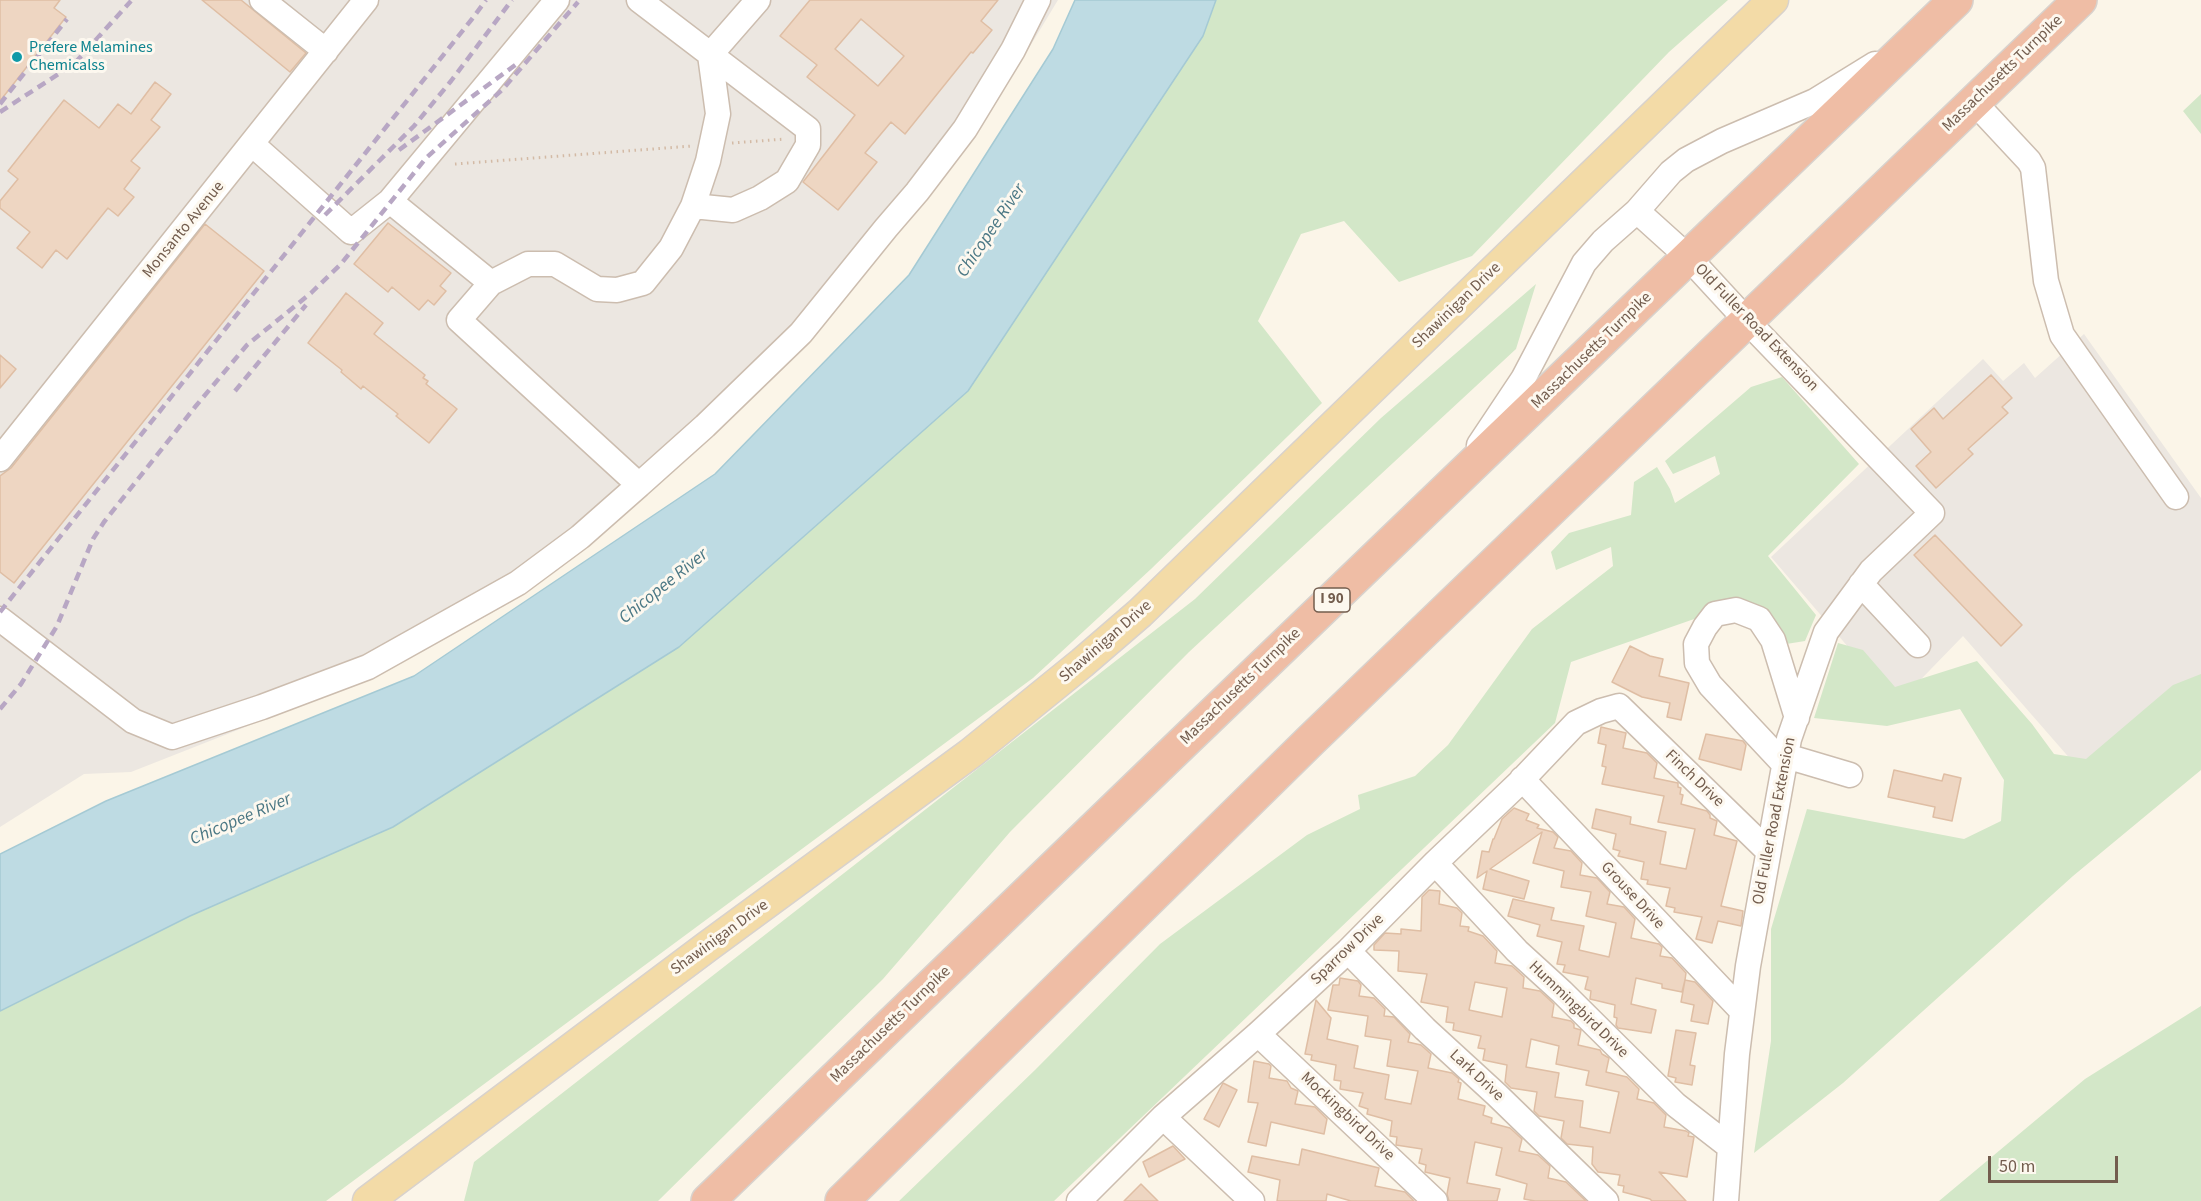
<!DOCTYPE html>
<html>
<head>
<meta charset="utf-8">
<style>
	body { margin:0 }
	#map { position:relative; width:2201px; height:1201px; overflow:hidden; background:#fbf5e8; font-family:"Source Sans 3",sans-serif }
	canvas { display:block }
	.scale { position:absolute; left:1988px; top:1156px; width:130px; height:27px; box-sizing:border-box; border:3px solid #735d4e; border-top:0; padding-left:8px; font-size:18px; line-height:21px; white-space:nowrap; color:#735d4e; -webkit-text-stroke:4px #fdf8ef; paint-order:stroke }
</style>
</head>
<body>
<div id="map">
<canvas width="2201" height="1201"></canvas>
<div class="scale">50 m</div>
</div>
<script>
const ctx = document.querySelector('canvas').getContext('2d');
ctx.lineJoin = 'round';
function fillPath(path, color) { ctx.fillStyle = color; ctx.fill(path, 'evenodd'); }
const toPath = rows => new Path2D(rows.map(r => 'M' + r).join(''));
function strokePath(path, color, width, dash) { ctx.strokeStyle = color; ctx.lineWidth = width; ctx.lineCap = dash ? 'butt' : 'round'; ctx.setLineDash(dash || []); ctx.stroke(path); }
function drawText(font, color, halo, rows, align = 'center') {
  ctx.font = font + ' "Source Sans 3",sans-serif'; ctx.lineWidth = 6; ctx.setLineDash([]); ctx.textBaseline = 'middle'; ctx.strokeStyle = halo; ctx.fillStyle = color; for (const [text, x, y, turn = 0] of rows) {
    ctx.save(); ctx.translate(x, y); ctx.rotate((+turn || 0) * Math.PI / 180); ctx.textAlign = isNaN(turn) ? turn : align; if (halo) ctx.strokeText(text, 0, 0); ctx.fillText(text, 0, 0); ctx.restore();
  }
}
const industrial = toPath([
	[0,0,1058,0,980,129,821,325,657,487,588,545,513,601,424,651,352,685,131,772,84,774,0,827],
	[2084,334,2201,498,2201,682,2086,777,1963,636,1897,704,1771,557,1983,359,2003,381,2024,363,2035,378]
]);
const green = toPath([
	[1216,0,1728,0,1669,52,1472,256,1399,282,1344,221,1301,234,1258,321,1322,403,1151,569,1033,678,326,1201,0,1201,0,1011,190,916,393,827,679,647,968,391,1203,36],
	[2201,94,2201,134,2183,111],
	[1536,284,1516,349,1189,652,1010,832,883,979,658,1201,464,1201,474,1162,1195,599,1381,418],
	[1782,377,1859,464,1768,556,1816,615,1805,641,1780,645,1740,603,1571,662,1555,723,1054,1201,899,1201,1035,1070,1160,944,1307,835,1360,809,1358,795,1415,776,1448,745,1532,629,1613,566,1611,547,1556,570,1551,552,1569,533,1631,515,1634,482,1657,467,1670,489,1675,503,1720,474,1715,456,1673,474,1665,461,1751,387],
	[1838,643,1863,650,1895,687,1977,661,2032,724,2054,754,2086,759,2173,685,2201,674,2201,770,2073,876,1843,1083,1754,1153,1771,1041,1771,929,1807,809,1964,839,2001,821,2004,780,1960,709,1887,726,1814,718],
	[2201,1006,2201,1201,1939,1201,2085,1079]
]);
const water = toPath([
	[1075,0,1216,0,1203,36,968,391,679,647,393,827,190,916,0,1011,0,854,106,801,414,676,715,474,909,275,1053,49,1075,0]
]);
const building = toPath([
	[0,0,60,0,54,8,66,17,0,101,0,0],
	[202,0,241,0,306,53,290,72,202,0],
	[810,0,998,0,981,21,992,30,973,53,971,52,905,134,891,122,865,153,877,162,838,210,803,182,855,115,807,77,817,65,780,36,810,0],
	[861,19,904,56,878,86,835,49,861,19],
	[155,82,171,94,151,120,160,127,131,161,140,168,124,189,134,197,118,216,108,208,67,259,56,250,42,268,17,248,30,232,0,208,0,201,18,179,8,171,64,100,99,128,118,104,131,114,155,82],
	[388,223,451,273,440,286,446,291,434,305,428,300,419,310,392,287,388,292,354,264,388,223],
	[205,224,264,271,14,583,0,572,0,476,11,468,205,224],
	[346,293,383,323,374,334,425,375,423,378,428,381,426,384,457,409,429,443,396,416,398,414,363,386,361,389,341,372,342,370,308,343,346,293],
	[0,355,16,369,0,388,0,355],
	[1991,375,2012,398,2002,407,2008,413,1968,449,1973,454,1936,488,1916,466,1931,452,1911,429,1934,408,1943,419,1991,375],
	[1935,535,2022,625,2001,646,1914,555,1935,535],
	[1630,646,1650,656,1663,659,1659,676,1689,683,1681,720,1667,717,1670,703,1642,697,1612,682,1630,646],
	[1601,727,1626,733,1623,748,1647,753,1657,763,1654,778,1678,783,1678,787,1681,788,1680,794,1683,795,1681,804,1707,811,1710,815,1710,818,1717,821,1714,835,1737,841,1721,906,1743,911,1741,926,1718,921,1712,943,1696,939,1702,917,1674,912,1675,908,1666,906,1670,888,1647,884,1648,880,1641,879,1644,862,1618,856,1620,851,1613,849,1616,834,1592,828,1596,809,1631,817,1630,824,1666,832,1660,864,1686,869,1695,829,1658,822,1664,796,1602,784,1606,767,1602,766,1606,745,1598,743,1601,727],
	[1706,734,1743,741,1746,745,1741,770,1699,759,1706,734],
	[1894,770,1942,781,1944,774,1961,778,1952,821,1933,817,1935,807,1888,797,1894,770],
	[1514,808,1529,814,1526,820,1539,825,1537,828,1553,832,1558,837,1554,848,1571,851,1582,863,1580,875,1597,878,1610,892,1607,904,1624,907,1635,919,1631,938,1659,944,1662,947,1660,956,1672,958,1686,973,1685,980,1695,982,1713,1001,1708,1024,1691,1021,1694,1005,1681,1002,1685,980,1682,992,1662,988,1662,984,1636,978,1631,1004,1656,1010,1651,1033,1618,1028,1616,1025,1617,1018,1614,1017,1615,1005,1590,999,1591,991,1585,989,1588,977,1563,972,1565,965,1557,964,1562,942,1537,936,1540,925,1508,916,1513,899,1554,908,1551,920,1584,926,1579,950,1609,957,1616,923,1586,916,1591,892,1561,887,1564,871,1533,863,1542,832,1490,869,1529,881,1524,899,1483,889,1487,871,1477,878,1482,851,1489,852,1493,839,1494,839,1502,819,1514,808],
	[1429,890,1440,891,1439,904,1457,908,1462,913,1460,926,1469,927,1468,931,1483,936,1497,951,1495,963,1512,966,1524,977,1523,988,1540,991,1554,1004,1552,1017,1571,1021,1574,1024,1574,1028,1581,1030,1578,1045,1600,1050,1602,1054,1609,1058,1606,1072,1627,1077,1639,1089,1637,1099,1654,1103,1666,1115,1664,1127,1686,1131,1689,1133,1688,1136,1694,1137,1687,1177,1659,1172,1686,1201,1652,1201,1650,1199,1623,1192,1624,1186,1618,1185,1620,1175,1598,1172,1592,1164,1593,1147,1567,1144,1561,1138,1564,1121,1539,1116,1534,1111,1537,1092,1511,1088,1505,1082,1507,1065,1483,1060,1485,1049,1478,1048,1481,1036,1453,1030,1454,1023,1446,1022,1448,1007,1421,1002,1427,974,1398,971,1399,951,1374,950,1374,945,1385,933,1401,934,1401,929,1421,931,1422,897,1429,890],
	[1475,982,1507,988,1502,1017,1469,1010,1475,982],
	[1531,1039,1559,1046,1556,1064,1589,1071,1586,1085,1619,1092,1610,1133,1580,1127,1583,1101,1555,1097,1559,1073,1526,1067,1531,1039],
	[1340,978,1358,981,1361,985,1359,996,1374,998,1385,1009,1384,1016,1394,1017,1410,1034,1408,1042,1421,1045,1431,1054,1428,1068,1452,1073,1459,1079,1458,1082,1461,1083,1458,1099,1485,1106,1483,1115,1492,1118,1491,1123,1510,1128,1522,1139,1519,1151,1538,1155,1550,1166,1548,1178,1566,1182,1586,1201,1535,1201,1524,1199,1527,1184,1496,1175,1502,1148,1475,1142,1467,1183,1500,1189,1497,1201,1449,1201,1447,1194,1450,1178,1425,1172,1426,1165,1419,1163,1422,1149,1396,1145,1397,1137,1390,1136,1392,1121,1367,1114,1368,1109,1359,1106,1363,1093,1340,1089,1341,1081,1334,1080,1336,1065,1311,1060,1312,1055,1305,1054,1316,1000,1331,1018,1327,1039,1358,1046,1354,1068,1389,1075,1385,1099,1411,1104,1418,1071,1387,1066,1391,1040,1365,1036,1368,1016,1328,1010,1333,985,1339,985,1340,978],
	[1676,1030,1696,1033,1690,1065,1695,1066,1692,1085,1675,1082,1676,1078,1668,1076,1676,1030],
	[1254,1061,1269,1064,1271,1066,1269,1078,1287,1081,1291,1088,1298,1091,1295,1104,1315,1107,1327,1119,1324,1134,1271,1122,1266,1146,1248,1142,1258,1103,1248,1102,1254,1061],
	[1223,1083,1237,1090,1219,1127,1204,1119,1223,1083],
	[1173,1146,1185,1159,1149,1177,1143,1162,1173,1146],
	[1302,1149,1379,1168,1375,1186,1405,1192,1414,1201,1351,1201,1327,1194,1326,1201,1277,1201,1280,1180,1248,1172,1252,1156,1299,1165,1302,1149],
	[1141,1184,1158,1201,1124,1201,1141,1184]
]);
const path = toPath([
	[732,143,785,139],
	[455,164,692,146]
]);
const minor = toPath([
	[262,0,326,51],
	[639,0,808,129,808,145,787,181,760,198,733,210,693,206],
	[758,0,710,55,718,114,708,161,693,206,671,248,643,283,617,290,597,289,555,264,528,264,491,283,459,320,639,485,705,426,801,333,886,228,917,192,965,129,1013,50,1038,0],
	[1974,102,2029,161,2033,168,2046,281,2062,335,2176,497],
	[252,144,351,232,390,201,491,283],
	[390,201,557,0],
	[1637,211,1688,257,1747,321,1932,513,1871,571,1826,632,1789,739,1748,966,1737,1054,1726,1201],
	[1479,445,1523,379,1584,263,1603,241,1637,211,1671,172,1686,160,1722,141,1815,101,1875,64],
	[0,459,366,0],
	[1861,584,1918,645],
	[0,619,133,721,172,737,262,707,368,667,518,583,580,537,639,485],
	[1786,756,1850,775],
	[1784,764,1710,685,1697,663,1696,644,1705,627,1715,614,1736,610,1759,619,1773,640,1797,718],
	[1522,779,1742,1011],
	[1435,863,1517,951,1562,992,1676,1105,1730,1147],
	[1348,951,1425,1029,1497,1095,1606,1201],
	[1258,1034,1435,1201],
	[1163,1117,1252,1201],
	[1079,1201,1163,1117,1258,1034,1348,951,1435,863,1519,783,1576,723,1601,711,1619,706,1768,851]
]);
const major = toPath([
	[368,1201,708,946,971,753,1082,663,1140,613,1773,0]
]);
const highway = toPath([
	[708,1201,1165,760,1956,0],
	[842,1201,1310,741,2080,0]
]);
const rail = toPath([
	[0,104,67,19],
	[0,112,74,64,131,1],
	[399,150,518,63],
	[325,215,414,126,451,81,512,0],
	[235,391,306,305],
	[0,612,472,19,486,0],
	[0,709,21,684,57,626,93,539,104,522,195,407,247,345,311,293,341,264,426,158,502,90,578,2]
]);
const markers = [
	[17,57,6,"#0f9aa8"]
];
const shields = [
	[1332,600,36]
];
const shieldNames = [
	["I 90",1332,600]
];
const cultureNames = [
	["Prefere Melamines",29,48],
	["Chemicalss",29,66]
];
const streetNames = [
	["Massachusetts Turnpike",2003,74,-44],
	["Monsanto Avenue",184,230,-51],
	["Shawinigan Drive",1457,306,-44],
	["Old Fuller Road Extension",1756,328,46],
	["Massachusetts Turnpike",1592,351,-44],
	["Shawinigan Drive",1106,642,-41],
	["Massachusetts Turnpike",1241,687,-44],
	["Finch Drive",1694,779,44],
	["Old Fuller Road Extension",1775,821,-79],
	["Grouse Drive",1632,896,47],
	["Shawinigan Drive",720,938,-36],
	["Sparrow Drive",1348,950,-44],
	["Hummingbird Drive",1578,1010,44],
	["Massachusetts Turnpike",891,1025,-44],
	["Lark Drive",1476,1076,43],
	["Mockingbird Drive",1347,1117,43]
];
const waterNames = [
	["Chicopee River",992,231,-56],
	["Chicopee River",664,587,-39],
	["Chicopee River",241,820,-23]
];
fillPath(industrial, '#ece7e1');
fillPath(green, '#d3e7c8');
fillPath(water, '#bedbe3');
strokePath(water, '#a5cad4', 1.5);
fillPath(building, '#eed6c2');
strokePath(building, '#dfbea4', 1.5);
strokePath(minor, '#ccbdaf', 27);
strokePath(major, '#d8d2cd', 33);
strokePath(highway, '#d8d2cd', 36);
strokePath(path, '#d3baa5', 3, [1.5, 4.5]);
strokePath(minor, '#fff', 24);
strokePath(major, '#f3dba7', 30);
strokePath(highway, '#efbda5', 33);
strokePath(rail, '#b8a7c4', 4.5, [9, 6]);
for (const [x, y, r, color] of markers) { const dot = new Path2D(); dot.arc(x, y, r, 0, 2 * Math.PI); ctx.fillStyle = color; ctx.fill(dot); strokePath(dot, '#fdf8ef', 2); }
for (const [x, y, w] of shields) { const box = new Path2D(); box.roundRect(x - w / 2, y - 12, w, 24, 4.5); ctx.fillStyle = '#fdf8ef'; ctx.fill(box); strokePath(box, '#735d4e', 1.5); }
drawText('bold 15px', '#735d4e', null, shieldNames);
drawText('16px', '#0d838f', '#fdf8ef', cultureNames, 'left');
drawText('16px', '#735d4e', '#fdf8ef', streetNames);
drawText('italic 18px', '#4a7784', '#fdf8ef', waterNames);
</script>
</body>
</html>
